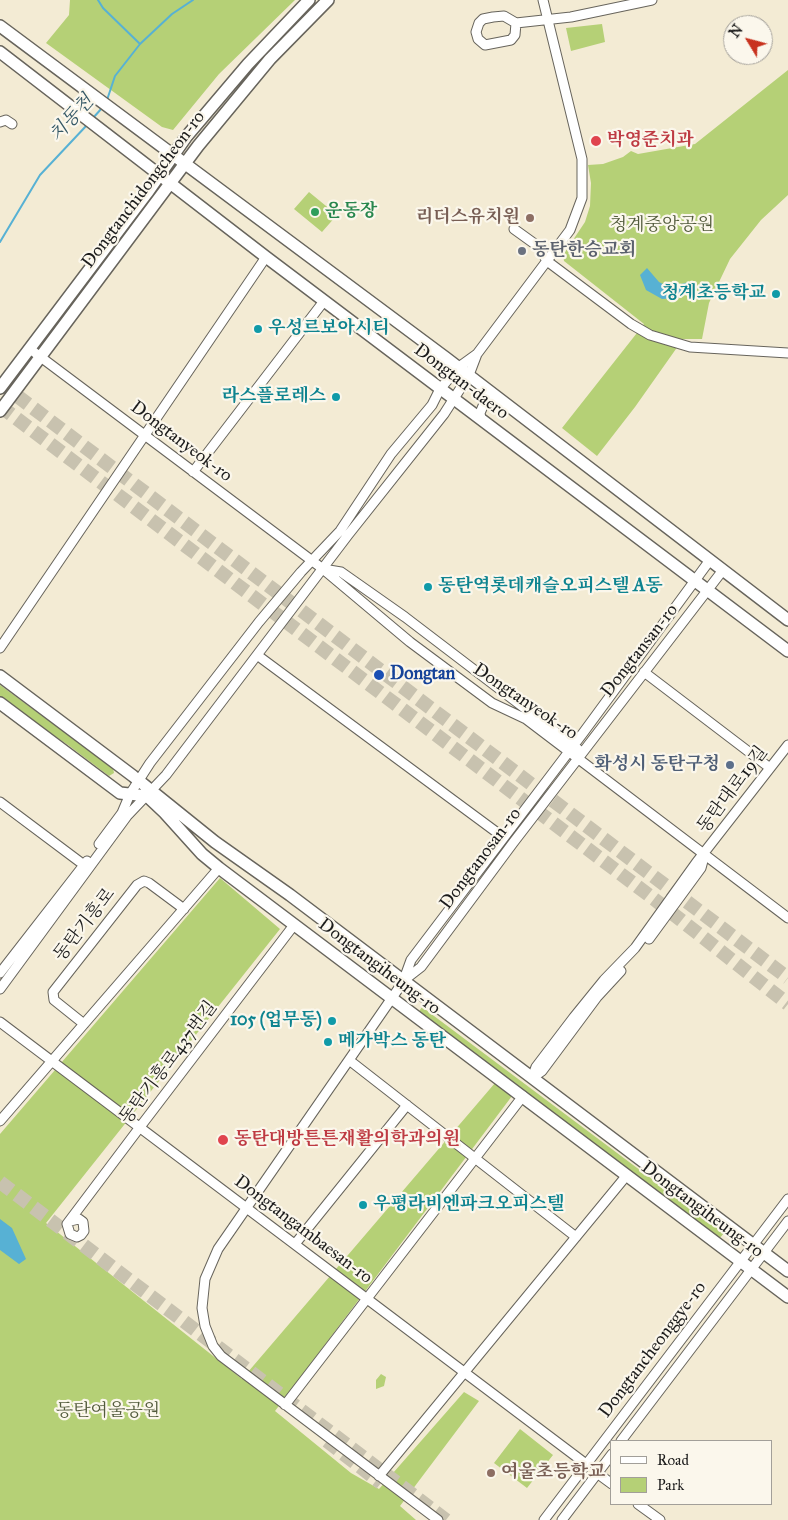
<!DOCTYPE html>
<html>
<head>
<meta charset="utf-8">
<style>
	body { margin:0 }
	#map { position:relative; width:788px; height:1520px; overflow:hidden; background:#f3ebd4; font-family:"IM FELL Great Primer",serif }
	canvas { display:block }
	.legend { position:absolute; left:610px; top:1440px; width:162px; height:65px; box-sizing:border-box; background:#fbf7ec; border:1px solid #a29f99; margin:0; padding:6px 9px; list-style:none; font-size:15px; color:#1c1c1c }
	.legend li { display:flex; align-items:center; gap:10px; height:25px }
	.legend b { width:25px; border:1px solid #a29f99 }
	.north { position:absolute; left:723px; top:15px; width:50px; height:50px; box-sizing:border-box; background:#fbf7ec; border:1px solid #a29f99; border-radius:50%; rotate:307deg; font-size:14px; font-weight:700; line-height:20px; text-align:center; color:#1c1c1c }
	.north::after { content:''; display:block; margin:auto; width:18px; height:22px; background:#c8321e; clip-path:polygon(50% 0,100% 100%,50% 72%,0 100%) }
</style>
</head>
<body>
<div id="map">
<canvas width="788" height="1520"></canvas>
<ul class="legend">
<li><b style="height:6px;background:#fff"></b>Road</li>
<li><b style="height:14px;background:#b5d076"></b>Park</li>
</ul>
<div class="north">N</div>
</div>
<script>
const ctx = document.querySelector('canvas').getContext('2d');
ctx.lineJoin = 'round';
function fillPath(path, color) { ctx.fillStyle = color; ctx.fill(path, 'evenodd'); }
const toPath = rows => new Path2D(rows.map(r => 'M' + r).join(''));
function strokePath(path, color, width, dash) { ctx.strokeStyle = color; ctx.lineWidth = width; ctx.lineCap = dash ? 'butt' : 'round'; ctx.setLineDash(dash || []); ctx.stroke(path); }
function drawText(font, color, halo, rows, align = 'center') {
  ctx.font = font + ' "IM FELL Great Primer","Noto Serif KR",serif'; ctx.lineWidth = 4.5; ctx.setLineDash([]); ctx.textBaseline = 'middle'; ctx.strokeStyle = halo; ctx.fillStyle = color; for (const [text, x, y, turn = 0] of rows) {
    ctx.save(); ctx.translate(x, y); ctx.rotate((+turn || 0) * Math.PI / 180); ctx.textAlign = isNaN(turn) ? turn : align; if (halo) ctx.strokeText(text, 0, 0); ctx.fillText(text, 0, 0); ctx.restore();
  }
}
const green = toPath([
	[70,0,295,0,219,74,173,130,162,127,46,43,69,15],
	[602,24,605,42,571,51,566,28],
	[788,70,788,195,761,220,730,259,709,303,702,339,683,339,635,407,597,456,562,428,644,324,564,261,563,255,585,222,590,206,591,183,588,165,603,164,623,157,631,151,638,154,695,144],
	[309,192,337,215,322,232,294,209],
	[0,685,113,768,114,773,109,776,68,745,0,699],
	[220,878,280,929,46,1223,242,1379,495,1083,512,1096,275,1411,351,1473,379,1489,464,1392,479,1401,400,1506,416,1520,0,1520,0,1134],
	[422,1007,724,1233,719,1239,418,1013],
	[381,1374,386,1377,384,1386,376,1389,376,1380],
	[520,1429,553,1455,527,1488,494,1463]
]);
const water = toPath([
	[647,268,659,282,669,287,689,282,690,289,678,298,662,299,646,290,640,275],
	[0,1219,12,1228,26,1259,19,1264,0,1250]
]);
const stream = toPath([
	[98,0,103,8,139,43],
	[107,100,115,76,140,44,172,14,193,0],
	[93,118,102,108],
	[0,242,40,175,87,125]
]);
const highwayTunnel = toPath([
	[0,383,788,978],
	[0,406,654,899,788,1004],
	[0,1182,446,1520],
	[327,1441,381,1483]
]);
const minor = toPath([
	[516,23,515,35,511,40,485,45,478,39,476,32,479,23,483,19,493,17,504,16,516,23,571,17,652,0],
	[0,122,6,120,12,124],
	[514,229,539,247,547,261,631,324,650,335,690,347,788,353],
	[30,349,323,569,410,642,492,703,526,719,788,918],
	[481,419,480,413,483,406,489,400,497,397],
	[193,472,324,301],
	[323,569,341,572,405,617,578,749],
	[0,648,266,257],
	[257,655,503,837],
	[644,672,770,768],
	[0,802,84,865],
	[99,844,122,813,130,794,150,763,259,622,301,572,340,531,391,454,432,405,440,389,459,367,477,354],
	[649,939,701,868,704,857],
	[0,973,87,861],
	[403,981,421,967,513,843,723,570],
	[0,989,127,816,166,775,348,535,444,414,469,375,477,354,570,230,582,198,582,159,543,0],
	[0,1022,586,1464],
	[84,1024,54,1000,53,992,137,885,144,881,149,883,184,909],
	[349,1060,576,1237],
	[532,1078,536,1067,574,1017,604,980,635,948,696,863,788,745],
	[532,1078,542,1071,597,997,621,971],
	[0,1121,219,868],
	[70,1221,79,1219,83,1222,84,1231,81,1235,77,1237,70,1234,67,1224,140,1127,294,925],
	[295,1244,407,1105],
	[285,1405,523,1096],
	[621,1441,788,1221],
	[597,1473,612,1484],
	[379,1476,627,1175],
	[638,1504,660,1520],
	[438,1520,221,1356,213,1346,205,1326,202,1308,205,1279,218,1249,403,982,411,960,583,733,710,560],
	[544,1520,788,1199],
	[562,1520,612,1454]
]);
const major = toPath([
	[0,26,446,358,788,620],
	[0,52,266,257,788,651],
	[0,388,147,193,186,137,248,64,309,0],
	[0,411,198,146,270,59,328,0],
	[0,676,133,776,215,842,290,895,788,1271],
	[0,703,120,793,147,796,165,813,202,854,219,868,788,1297]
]);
const markers = [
	[596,141,6,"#e0444e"],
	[315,212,5,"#2e9e5b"],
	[530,218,5,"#8d6e63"],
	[522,251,5,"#6b7280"],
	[776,294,5,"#0f9aa8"],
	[258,329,5,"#0f9aa8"],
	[336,397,5,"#0f9aa8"],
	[428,587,5,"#0f9aa8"],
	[379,675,6,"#1a4fb4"],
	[730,765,5,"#5c6f8a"],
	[332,1021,5,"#0f9aa8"],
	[328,1042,5,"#0f9aa8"],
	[223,1140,6,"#e0444e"],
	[363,1205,5,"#0f9aa8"],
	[491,1473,5,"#8d6e63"]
];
const healthNames = [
	["박영준치과",607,141],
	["동탄대방튼튼재활의학과의원",234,1140]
];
const streetNames = [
	["Dongtanchidongcheon-ro",144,190,-53],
	["Dongtan-daero",461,382,37],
	["Dongtanyeok-ro",181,442,37],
	["Dongtansan-ro",640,651,-52],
	["Dongtanyeok-ro",525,702,34],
	["동탄대로19길",733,790,-53],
	["Dongtanosan-ro",481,859,-53],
	["동탄기흥로",85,925,-52],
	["Dongtangiheung-ro",379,967,37],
	["동탄기흥로437번길",169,1063,-53],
	["Dongtangiheung-ro",702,1210,37],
	["Dongtangambaesan-ro",303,1230,37],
	["Dongtancheonggye-ro",653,1350,-53]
];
const leisureNames = [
	["운동장",325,212]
];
const educationNames = [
	["리더스유치원",520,218],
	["여울초등학교",501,1473,"left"]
];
const parkNames = [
	["청계중앙공원",662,226],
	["동탄여울공원",108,1412]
];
const worshipNames = [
	["동탄한승교회",532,251]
];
const cultureNames = [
	["청계초등학교",766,294,"right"],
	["우성르보아시티",268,329],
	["라스플로레스",326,397,"right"],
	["동탄역롯데캐슬오피스텔 A동",438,587],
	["105 (업무동)",322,1021,"right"],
	["메가박스 동탄",338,1042],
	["우평라비엔파크오피스텔",373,1205]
];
const transitNames = [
	["Dongtan",390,675]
];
const serviceNames = [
	["화성시 동탄구청",720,765]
];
const waterNames = [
	["치동천",72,119,-48]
];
fillPath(green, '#b5d076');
fillPath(water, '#57b1d4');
strokePath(stream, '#57b1d4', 2);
strokePath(highwayTunnel, '#c8c2af', 14, [14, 7]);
strokePath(minor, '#67645c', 11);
strokePath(major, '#67645c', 14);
strokePath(minor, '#fff', 9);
strokePath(major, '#fff', 11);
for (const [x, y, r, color] of markers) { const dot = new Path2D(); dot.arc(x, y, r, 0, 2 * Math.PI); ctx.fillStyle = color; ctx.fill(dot); strokePath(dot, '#fbf7ec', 2); }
drawText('bold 18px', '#be3a42', '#fbf7ec', healthNames, 'left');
drawText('18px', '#1c1c1c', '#fbf7ec', streetNames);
drawText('bold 18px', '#27864d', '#fbf7ec', leisureNames, 'left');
drawText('bold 18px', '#785e54', '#fbf7ec', educationNames, 'right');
drawText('18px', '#525b3c', '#fbf7ec', parkNames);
drawText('bold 18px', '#5b616d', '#fbf7ec', worshipNames, 'left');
drawText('bold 18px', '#0d838f', '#fbf7ec', cultureNames, 'left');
drawText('bold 18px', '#164399', '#fbf7ec', transitNames, 'left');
drawText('bold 18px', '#4e5e75', '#fbf7ec', serviceNames, 'right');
drawText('italic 19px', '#345866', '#fbf7ec', waterNames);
</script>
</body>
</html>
